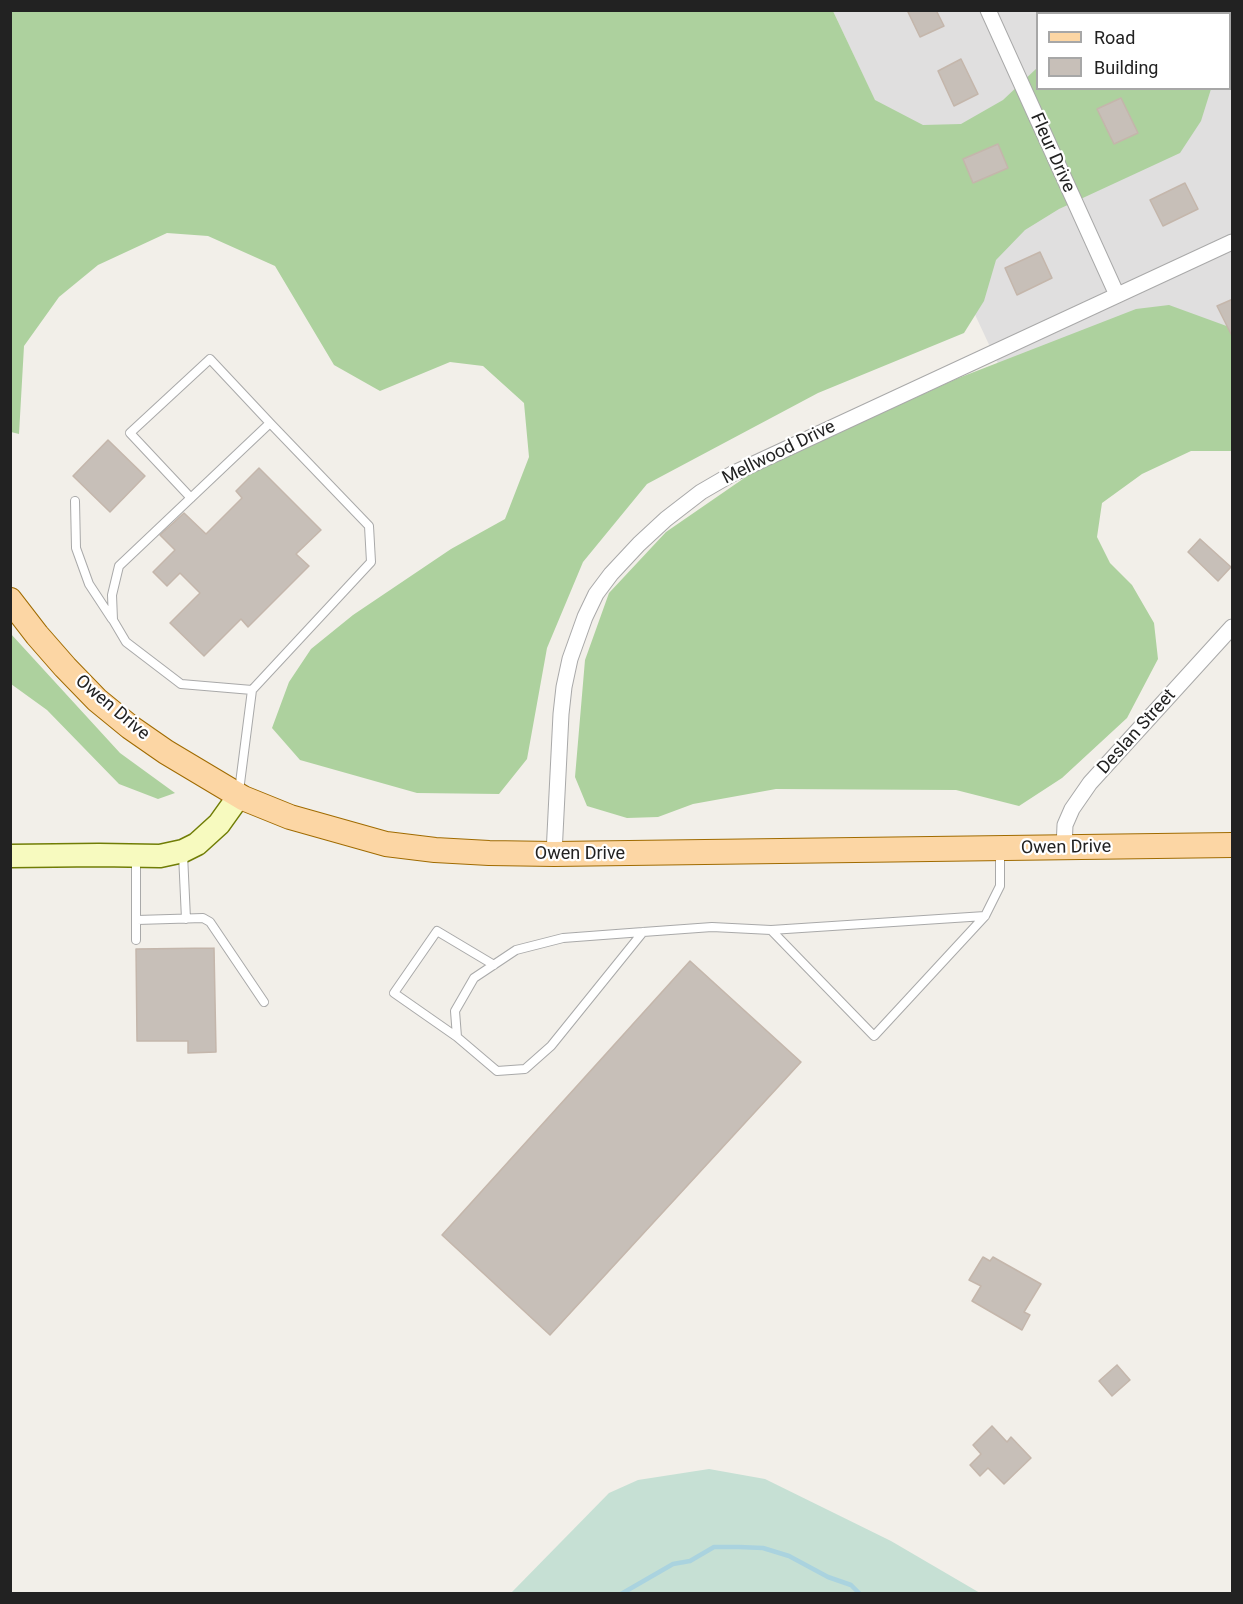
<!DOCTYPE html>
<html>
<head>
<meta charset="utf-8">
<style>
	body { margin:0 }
	#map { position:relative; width:1243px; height:1604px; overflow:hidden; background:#f2efe9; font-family:Roboto,sans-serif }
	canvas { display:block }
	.frame { position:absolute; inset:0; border:12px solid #222; pointer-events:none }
	.legend { position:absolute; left:1036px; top:12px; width:195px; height:78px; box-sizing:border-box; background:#fff; border:2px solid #a7a7a7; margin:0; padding:8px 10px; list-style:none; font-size:18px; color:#222 }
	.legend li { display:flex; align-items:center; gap:12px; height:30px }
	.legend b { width:30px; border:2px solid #a7a7a7 }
</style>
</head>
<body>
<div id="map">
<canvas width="1243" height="1604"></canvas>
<div class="frame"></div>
<ul class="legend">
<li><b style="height:8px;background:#fcd6a4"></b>Road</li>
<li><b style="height:16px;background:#c7bfb8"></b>Building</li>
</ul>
</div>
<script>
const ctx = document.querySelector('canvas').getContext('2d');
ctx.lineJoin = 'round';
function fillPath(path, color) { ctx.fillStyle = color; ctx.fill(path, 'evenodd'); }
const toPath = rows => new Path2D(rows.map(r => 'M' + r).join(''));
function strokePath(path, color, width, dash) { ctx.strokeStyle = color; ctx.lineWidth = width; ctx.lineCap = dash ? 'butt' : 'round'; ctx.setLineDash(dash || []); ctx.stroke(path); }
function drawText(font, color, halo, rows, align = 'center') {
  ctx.font = font + ' Roboto,sans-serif'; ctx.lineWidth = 4.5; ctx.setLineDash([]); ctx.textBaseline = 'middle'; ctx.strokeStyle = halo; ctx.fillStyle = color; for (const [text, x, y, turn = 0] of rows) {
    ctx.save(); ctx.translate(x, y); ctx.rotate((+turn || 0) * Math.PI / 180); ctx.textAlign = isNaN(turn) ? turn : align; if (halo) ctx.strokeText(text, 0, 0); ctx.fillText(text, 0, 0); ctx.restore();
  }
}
const residential = toPath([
	[833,11,1232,11,1232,408,1057,490],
	[1038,14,1230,14,1230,88,1038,88]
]);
const forest = toPath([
	[10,11,833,11,875,100,923,125,961,124,1003,100,1037,68,1038,88,1211,89,1201,121,1180,153,1059,209,1025,230,996,260,984,301,964,333,818,393,647,484,583,562,547,648,527,759,499,794,417,793,300,760,272,728,289,682,311,649,353,615,451,549,505,519,529,457,524,403,483,366,450,362,380,391,334,365,275,266,208,236,167,233,98,265,59,297,24,346,19,434,11,432],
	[1169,305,1232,328,1232,451,1191,451,1142,474,1102,503,1097,537,1110,563,1132,585,1154,623,1158,659,1127,718,1062,778,1019,806,956,790,776,789,693,804,658,817,627,818,587,806,575,777,585,660,609,593,666,532,753,472,956,379,1136,309],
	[11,634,120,753,175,793,158,799,119,784,47,710,11,684]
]);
const wetland = toPath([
	[709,1469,765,1479,891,1541,980,1593,511,1593,609,1493,638,1480]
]);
const stream = toPath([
	[621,1594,673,1564,690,1561,714,1547,739,1547,763,1548,789,1556,828,1577,851,1585,860,1594]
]);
const building = toPath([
	[907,10,936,10,944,26,920,37,907,10],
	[961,59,978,94,954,106,938,71,961,59],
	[1121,98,1138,133,1114,144,1097,109,1121,98],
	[998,144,1008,168,973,183,963,159,998,144],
	[1185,183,1198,209,1163,226,1150,200,1185,183],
	[1040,252,1052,278,1017,295,1005,268,1040,252],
	[1233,299,1233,338,1217,306,1233,299],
	[108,440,145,476,110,512,73,476,108,440],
	[259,468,321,530,296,554,309,566,248,627,241,619,204,656,170,623,200,593,180,573,167,586,153,572,175,550,160,535,184,513,206,534,242,498,236,491,259,468],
	[1200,539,1231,567,1218,581,1188,552,1200,539],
	[214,948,216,1052,188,1053,188,1041,137,1041,136,949,214,948],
	[690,961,801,1062,550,1335,442,1235,690,961],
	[983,1257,990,1261,993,1257,1041,1284,1024,1312,1030,1315,1022,1330,972,1301,981,1286,969,1280,983,1257],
	[1117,1365,1130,1380,1112,1396,1099,1381,1117,1365],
	[992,1426,1007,1442,1011,1437,1031,1458,1004,1484,988,1468,980,1476,970,1465,981,1454,973,1445,992,1426]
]);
const lane = toPath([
	[191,498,130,433,210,359,270,423],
	[75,501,76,548,89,584,112,619],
	[239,791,252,690,371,562,369,526,270,423,119,566,112,595,113,620,126,642,181,684,252,690],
	[183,854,186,919],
	[136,857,136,940],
	[137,920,203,918,210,922,264,1002],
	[771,930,985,916],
	[643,932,551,1046,525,1069,497,1071,457,1037,455,1011,474,978,516,950,563,938,643,932,712,927,771,930,874,1036,985,916,1000,886,1000,850],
	[457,1037,394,993,437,931,494,965]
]);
const street = toPath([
	[988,10,1117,295],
	[1064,848,1065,825,1072,809,1090,783,1232,627],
	[554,854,561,714,564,687,570,659,585,617,596,594,611,574,639,544,666,519,701,492,732,474,1232,242]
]);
const secondary = toPath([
	[10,856,99,855,160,856,183,851,197,844,219,824,239,796]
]);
const primary = toPath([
	[10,600,37,635,65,667,97,700,130,727,166,752,243,798,290,817,386,844,435,850,489,853,554,854,1232,845]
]);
const streetNames = [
	["Fleur Drive",1052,153,66],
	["Mellwood Drive",779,453,-26],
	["Owen Drive",112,708,40],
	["Deslan Street",1137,732,-48],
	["Owen Drive",1066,848,-1],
	["Owen Drive",580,854]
];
fillPath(residential, '#e0dfdf');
fillPath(forest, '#add19e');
fillPath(wetland, '#c6e0d4');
strokePath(stream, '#aad3df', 4.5);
fillPath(building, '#c7bfb8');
strokePath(building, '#c4b6ab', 1.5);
strokePath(lane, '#a9a9a9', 10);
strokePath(street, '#a9a9a9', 17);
strokePath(secondary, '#707d05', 25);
strokePath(primary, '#a06b00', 26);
strokePath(lane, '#fff', 8);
strokePath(street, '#fff', 15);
strokePath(secondary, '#f7fabf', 22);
strokePath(primary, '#fcd6a4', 24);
drawText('18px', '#222', '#fff', streetNames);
</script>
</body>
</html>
